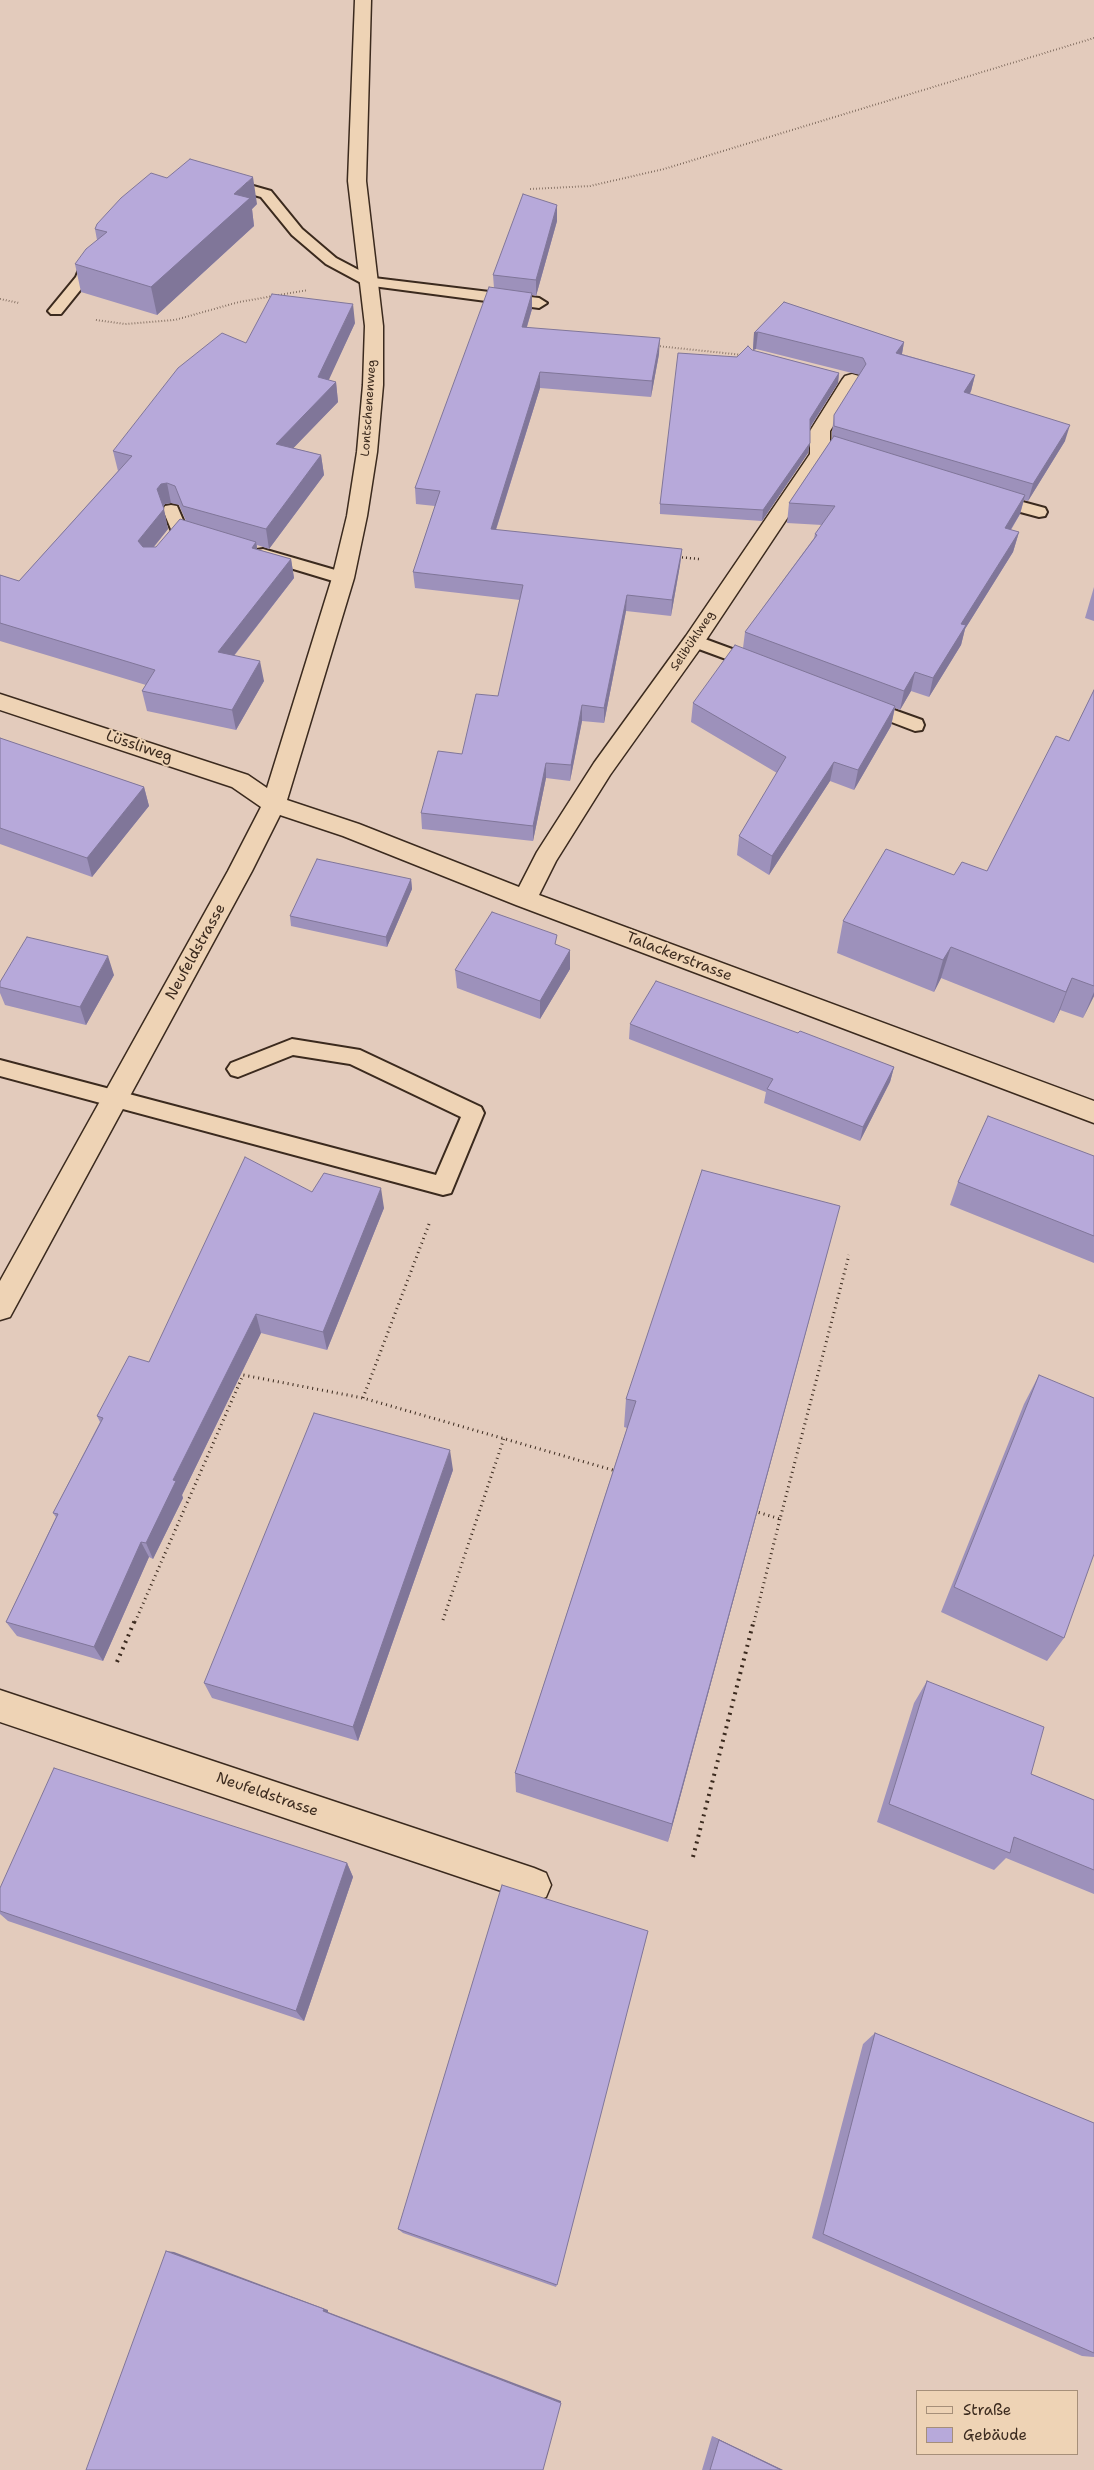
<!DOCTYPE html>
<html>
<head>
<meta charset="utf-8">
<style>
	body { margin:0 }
	#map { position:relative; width:1094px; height:2470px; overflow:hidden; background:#e3cbbc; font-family:"Shantell Sans",sans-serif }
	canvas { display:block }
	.legend { position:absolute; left:916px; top:2390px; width:162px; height:65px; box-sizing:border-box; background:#eed3b5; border:1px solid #a68f79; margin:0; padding:6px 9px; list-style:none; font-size:15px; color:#3b2a1e }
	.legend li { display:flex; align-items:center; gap:10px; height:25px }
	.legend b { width:25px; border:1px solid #a68f79 }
</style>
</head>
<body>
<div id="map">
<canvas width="1094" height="2470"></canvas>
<ul class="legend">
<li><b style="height:6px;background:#eed3b5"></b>Straße</li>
<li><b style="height:14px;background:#b7a9da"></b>Gebäude</li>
</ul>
</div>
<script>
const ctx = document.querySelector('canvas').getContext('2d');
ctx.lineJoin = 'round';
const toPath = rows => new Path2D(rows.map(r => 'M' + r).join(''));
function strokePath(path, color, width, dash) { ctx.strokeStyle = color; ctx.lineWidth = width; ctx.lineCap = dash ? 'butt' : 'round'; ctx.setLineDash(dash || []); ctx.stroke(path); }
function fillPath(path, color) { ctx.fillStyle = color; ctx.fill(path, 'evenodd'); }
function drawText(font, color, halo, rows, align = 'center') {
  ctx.font = font + ' "Shantell Sans",sans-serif'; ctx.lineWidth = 4; ctx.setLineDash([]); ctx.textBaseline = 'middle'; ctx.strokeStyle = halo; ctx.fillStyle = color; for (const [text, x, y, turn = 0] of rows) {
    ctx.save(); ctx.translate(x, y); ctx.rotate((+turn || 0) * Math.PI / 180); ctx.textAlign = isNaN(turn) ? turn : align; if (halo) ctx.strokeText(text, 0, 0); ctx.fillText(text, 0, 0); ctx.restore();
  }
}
const pathFar3 = toPath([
	[530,189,590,186,664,169,1094,38],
	[0,299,19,303],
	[96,320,125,324,175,320,239,302,308,290],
	[657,346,743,355]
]);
const pathFar2 = toPath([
	[678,557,699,559]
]);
const pathFar1 = toPath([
	[429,1224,363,1398,616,1471],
	[754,1511,780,1519,849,1255],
	[443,1620,504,1438],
	[135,1622,243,1375,363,1398],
	[754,1622,780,1519]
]);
const path = toPath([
	[117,1662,135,1620],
	[693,1857,754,1620]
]);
const lane = toPath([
	[225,178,271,191,302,229,336,258,374,278,539,298,547,303,539,308,365,285,326,264,292,235,261,197,220,185,218,182,225,178],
	[92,251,99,255,90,278,61,314,51,314,48,311,76,277,85,255,92,251],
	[993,494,1045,508,1047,512,1045,516,1039,517,987,503,985,499,987,495,993,494],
	[171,505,177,506,186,527,207,533,209,537,207,541,201,542,173,534,163,510,165,506,171,505],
	[263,549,349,574,352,578,349,582,343,584,257,558,254,554,257,550,263,549],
	[694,635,762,660,765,664,762,668,756,670,688,645,685,641,688,637,694,635],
	[866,700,922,720,924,725,922,730,915,731,860,710,857,706,860,702,866,700],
	[292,1039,360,1050,481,1107,484,1113,451,1193,443,1195,0,1076,0,1060,436,1175,461,1117,350,1064,293,1055,238,1077,231,1075,227,1069,231,1063,292,1039]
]);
const street = toPath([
	[355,0,371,0,366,181,383,326,383,385,377,452,367,516,354,578,287,800,359,824,519,887,537,852,594,763,686,636,810,454,810,431,842,380,845,376,852,374,859,376,862,380,830,431,830,454,702,646,610,775,556,861,539,895,1094,1101,1094,1123,516,905,343,836,280,815,252,871,10,1317,0,1320,0,1281,228,871,261,807,232,787,0,710,0,694,248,775,267,788,332,578,347,516,357,452,363,385,365,326,348,181,355,0],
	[0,1690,534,1868,546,1873,551,1885,546,1897,534,1902,0,1722,0,1690]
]);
const wall = toPath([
	[257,204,252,209,254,226,157,315,81,292,75,264,97,240,95,229],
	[557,205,557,221,536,296,532,295,532,309,527,327,659,354,651,397,540,388,496,530,682,549,680,565,671,616,626,611,604,723,582,721,570,781,546,778,533,841,422,829,421,813,462,754,498,696,520,600,415,588,413,572,435,506,416,504,415,488,494,288,493,275],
	[784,302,904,342,902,354,975,375,971,391,970,394,1065,441,1028,501,1024,500,1020,514,1011,530,1019,532,1013,552,965,629,961,645,929,697,911,691,900,710,895,708,891,726,854,790,830,781,769,875,737,855,739,836,777,773,691,722,693,703,743,648,745,632,814,538,815,534,822,525,787,523,789,503,832,439,832,432,834,415,860,375,756,349,753,350,754,333],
	[355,323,328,380,336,382,338,402,293,448,321,455,324,475,269,549,257,545,257,549,291,559,294,578,234,656,264,681,236,730,147,711,142,691,146,685,0,641,0,575,19,581,118,471,113,451,246,343],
	[171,503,179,505,186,521,156,547,154,547,168,529,163,507,165,504],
	[752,350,839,373,838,383,810,428,810,443,808,453,762,521,660,514,660,504,737,357],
	[1094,587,1094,621,1085,618],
	[1094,690,1094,996,1083,1018,1060,1010,1054,1023,941,978,934,992,837,953,843,921,954,875,987,871,1069,741],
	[0,738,144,787,149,806,92,877,0,844],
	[411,879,412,889,387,947,291,926,290,916],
	[570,950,570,969,540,1019,457,988,455,970],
	[114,975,86,1025,5,1005,0,993,0,982],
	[630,1024,798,1033,894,1067,890,1082,860,1141,764,1103,766,1092,629,1039],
	[1094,1156,1094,1263,950,1205,958,1182],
	[312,1192,384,1208,327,1350,261,1333,182,1495,183,1498,153,1559,149,1557,103,1661,17,1636,6,1622,56,1517,53,1513,100,1422,97,1416],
	[831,1239,668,1842,516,1792,515,1773,627,1428,624,1427,626,1399],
	[1039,1375,1064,1638,1047,1661,941,1612,1024,1404],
	[453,1470,358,1741,212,1698,204,1683],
	[927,1681,1031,1774,1094,1800,1094,1894,1006,1858,994,1870,877,1822,914,1703],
	[347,1863,353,1877,304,2021,8,1921,0,1914,0,1888],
	[648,1931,556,2287,403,2233,398,2229],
	[875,2033,1094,2123,1094,2357,1082,2356,812,2238,863,2044],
	[712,2436,783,2470,702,2470]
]);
const shadedWall = toPath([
	[253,177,257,204,252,209,254,226,157,315,151,287,234,194],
	[557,205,557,221,536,296,536,280],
	[532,293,532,309,522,343,522,327],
	[353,304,355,323,321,397,318,377],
	[758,332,756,349,753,350,754,333],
	[660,338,659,354,651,397,652,381],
	[904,342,901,359,896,353],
	[540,372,540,388,491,545,491,529],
	[839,373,838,383,808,430,810,419],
	[975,375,971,391,960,409,964,392],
	[336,382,338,402,279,463,276,444],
	[1070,425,1065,441,1028,501,1033,484],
	[810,443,808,453,762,521,763,510],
	[321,455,324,475,269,549,266,529],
	[167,483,171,503,165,504,161,509,157,489,161,484],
	[1025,495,1020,514,1000,547,1005,528],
	[164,509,168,529,142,561,138,541],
	[1019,532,1013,552,965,629,961,645,929,697,933,678,961,624],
	[256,542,259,561,252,548],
	[682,549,680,565,671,616,672,600],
	[291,559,294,578,221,672,218,652],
	[627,595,626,611,604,723,604,708],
	[260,661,264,681,236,730,232,710],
	[915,672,911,691,900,710,904,691],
	[582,705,582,721,570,781,571,765],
	[895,706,891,726,854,790,858,770],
	[834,762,830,781,769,875,772,856],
	[546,763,546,778,533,841,533,826],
	[144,787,149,806,92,877,87,858],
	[411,879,412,889,387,947,386,937],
	[951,947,941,978,934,992,943,960],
	[570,950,570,969,540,1019,540,1001],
	[108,956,114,975,86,1025,80,1007],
	[1072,978,1060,1010,1054,1023,1066,992],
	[1094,992,1094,996,1083,1018],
	[894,1067,890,1082,860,1141,863,1127],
	[381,1188,384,1208,327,1350,323,1332],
	[831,1239,668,1842,672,1824],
	[256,1314,261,1333,182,1495,183,1498,153,1559,146,1543,173,1480],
	[450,1450,453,1470,358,1741,353,1727],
	[141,1542,149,1557,103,1661,94,1647],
	[347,1863,353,1877,304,2021,296,2011],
	[166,2251,174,2252,328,2310,328,2312,561,2401,561,2403],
	[712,2436,783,2470,781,2470,719,2440]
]);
const building = toPath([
	[190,159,253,177,234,194,250,198,151,287,75,264,86,249,107,232,95,229,97,224,121,198,151,173,167,178,190,159],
	[523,194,557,205,536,280,493,275,523,194],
	[489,287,532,293,522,327,660,338,652,381,540,372,491,529,682,549,672,600,627,595,604,708,582,705,571,765,546,763,533,826,421,813,438,751,462,754,476,694,498,696,523,585,413,572,440,491,415,488,489,287],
	[272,294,353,304,318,377,336,382,276,444,321,455,266,529,183,506,175,486,167,483,161,484,157,489,164,509,138,541,143,547,156,547,180,519,256,542,252,548,291,559,218,652,260,661,232,710,142,691,155,670,0,623,0,575,19,581,132,456,113,451,178,368,222,333,246,343,272,294],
	[784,302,904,342,896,353,975,375,964,392,1070,425,1033,484,834,426,834,415,866,364,863,358,758,332,754,333,784,302],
	[748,346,752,350,839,373,810,419,810,443,763,510,660,504,678,353,737,357,748,346],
	[834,436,1025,495,1005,528,1019,532,961,624,966,625,933,678,915,672,904,691,745,632,817,535,815,534,835,506,789,503,834,436],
	[735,645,895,706,858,770,834,762,772,856,739,836,786,757,693,703,735,645],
	[1094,690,1094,986,1072,978,1066,992,951,947,943,960,843,921,886,849,954,875,962,862,987,871,1056,736,1069,741,1094,690],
	[0,738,144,787,87,858,0,828,0,738],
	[317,859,411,879,386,937,290,916,317,859],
	[492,912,557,935,555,944,570,950,540,1001,455,970,492,912],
	[27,937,108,956,80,1007,0,987,0,982,27,937],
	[656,981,798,1033,800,1031,894,1067,863,1127,767,1089,773,1079,630,1024,656,981],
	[988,1116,1094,1156,1094,1236,958,1182,988,1116],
	[245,1157,312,1192,324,1173,381,1188,323,1332,256,1314,173,1480,176,1481,146,1543,141,1542,94,1647,6,1622,58,1514,53,1513,103,1418,97,1416,129,1356,149,1362,245,1157],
	[702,1170,840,1206,672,1824,515,1773,636,1401,626,1399,702,1170],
	[1039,1375,1094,1398,1094,1554,1064,1638,954,1587,1039,1375],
	[314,1413,450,1450,353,1727,204,1683,314,1413],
	[927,1681,1044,1727,1031,1774,1094,1800,1094,1870,1014,1837,1010,1853,889,1804,927,1681],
	[54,1768,347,1863,296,2011,0,1911,0,1888,54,1768],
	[502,1885,648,1931,557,2285,398,2229,502,1885],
	[875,2033,1094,2123,1094,2353,823,2234,875,2033],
	[166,2251,324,2309,323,2311,561,2403,543,2470,86,2470,166,2251],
	[719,2440,781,2470,710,2470,719,2440]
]);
const farStreetnames = [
	["Lontschenenweg",369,408,-86],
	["Selibühlweg",693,641,-56]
];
const streetNames = [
	["Lüssliweg",139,747,19],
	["Neufeldstrasse",196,952,-61],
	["Talackerstrasse",679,957,21],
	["Neufeldstrasse",267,1795,19]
];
strokePath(lane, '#3b2a1e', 4);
strokePath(street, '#3b2a1e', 3);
strokePath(pathFar3, '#3b2a1e', 2, [0.5, 2.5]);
strokePath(pathFar2, '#3b2a1e', 2.5, [1, 3]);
strokePath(pathFar1, '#3b2a1e', 3, [1, 4]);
strokePath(path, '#3b2a1e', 4, [2, 5]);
fillPath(lane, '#eed3b5');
fillPath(street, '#eed3b5');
fillPath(wall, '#9d91bb');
fillPath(shadedWall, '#807699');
fillPath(building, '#b7a9da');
strokePath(building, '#807699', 1);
drawText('12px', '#3b2a1e', '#eed3b5', farStreetnames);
drawText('15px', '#3b2a1e', '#eed3b5', streetNames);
</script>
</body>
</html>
